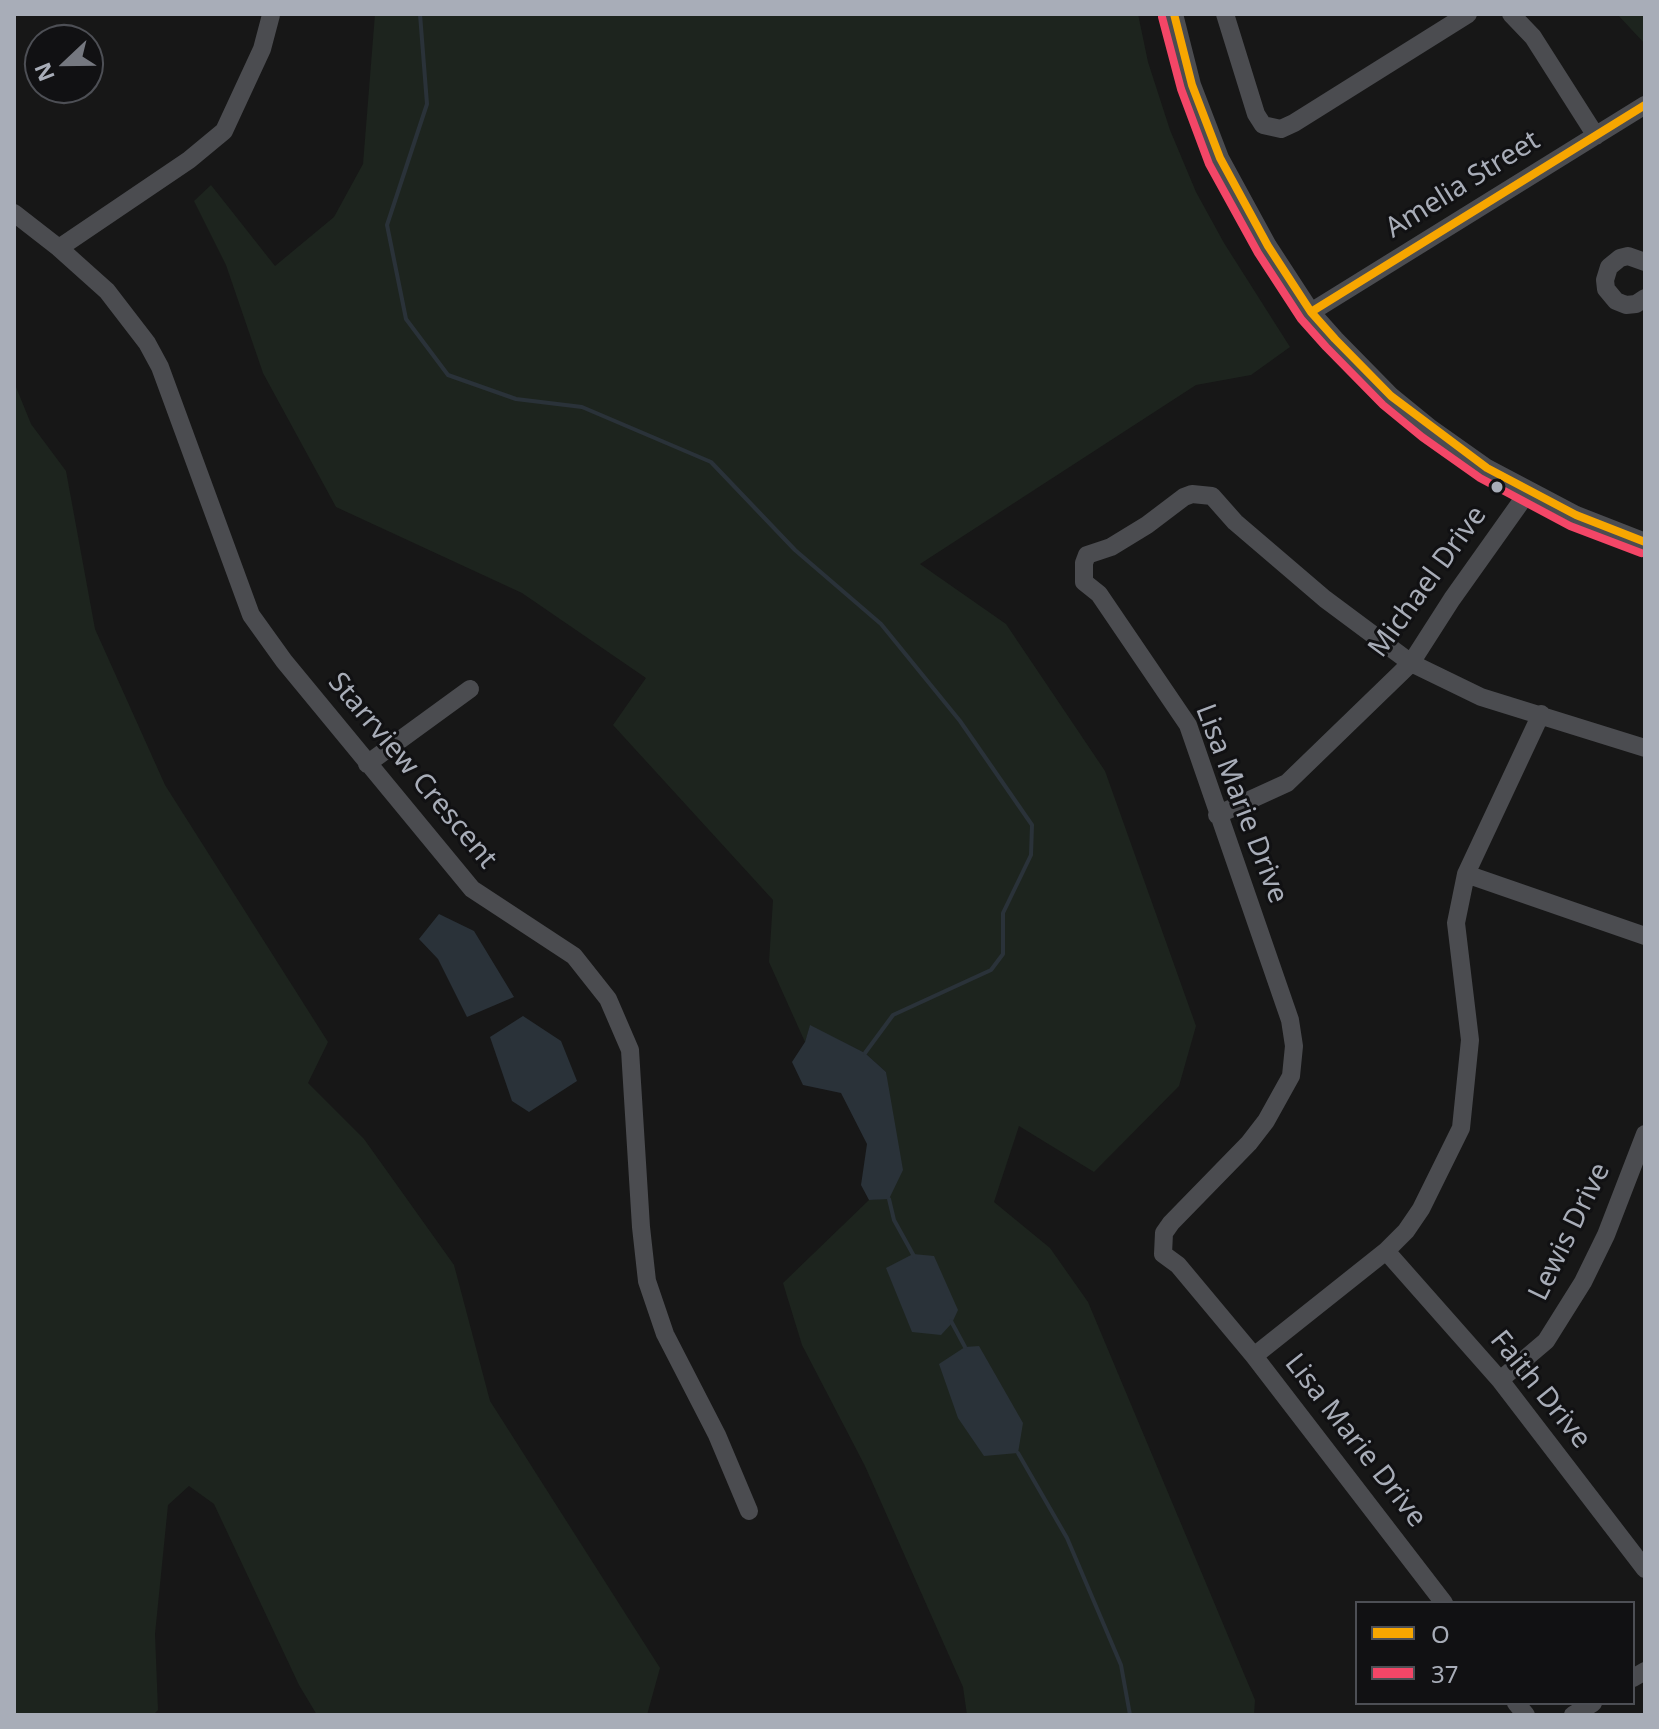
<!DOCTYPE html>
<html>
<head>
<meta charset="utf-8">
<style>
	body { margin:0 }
	#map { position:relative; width:1659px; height:1729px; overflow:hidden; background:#171717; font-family:"Noto Sans",sans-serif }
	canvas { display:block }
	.frame { position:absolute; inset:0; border:16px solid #a8adb8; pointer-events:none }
	.legend { position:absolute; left:1355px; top:1601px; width:280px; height:104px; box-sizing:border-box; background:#111113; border:2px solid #4d4f55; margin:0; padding:10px 14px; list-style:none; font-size:24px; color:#a8adb8 }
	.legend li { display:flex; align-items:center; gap:16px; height:40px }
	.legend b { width:40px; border:2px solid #4d4f55 }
	.north { position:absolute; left:24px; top:24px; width:80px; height:80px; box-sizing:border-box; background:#111113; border:2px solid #4d4f55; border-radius:50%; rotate:248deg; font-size:22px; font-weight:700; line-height:32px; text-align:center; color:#a8adb8 }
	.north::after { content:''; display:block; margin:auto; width:28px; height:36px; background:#757880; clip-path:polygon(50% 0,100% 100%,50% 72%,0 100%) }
</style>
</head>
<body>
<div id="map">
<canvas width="1659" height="1729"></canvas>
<div class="frame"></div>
<ul class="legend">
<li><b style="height:10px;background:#f7a600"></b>O</li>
<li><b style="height:10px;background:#f34667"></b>37</li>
</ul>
<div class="north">N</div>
</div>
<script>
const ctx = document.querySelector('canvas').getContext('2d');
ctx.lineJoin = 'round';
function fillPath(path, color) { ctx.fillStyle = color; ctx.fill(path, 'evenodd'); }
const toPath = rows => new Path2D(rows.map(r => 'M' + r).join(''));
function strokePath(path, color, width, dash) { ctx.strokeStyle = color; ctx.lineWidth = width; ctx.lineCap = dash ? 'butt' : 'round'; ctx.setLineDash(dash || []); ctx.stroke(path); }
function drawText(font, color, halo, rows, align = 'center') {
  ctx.font = font + ' "Noto Sans",sans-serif'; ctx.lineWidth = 6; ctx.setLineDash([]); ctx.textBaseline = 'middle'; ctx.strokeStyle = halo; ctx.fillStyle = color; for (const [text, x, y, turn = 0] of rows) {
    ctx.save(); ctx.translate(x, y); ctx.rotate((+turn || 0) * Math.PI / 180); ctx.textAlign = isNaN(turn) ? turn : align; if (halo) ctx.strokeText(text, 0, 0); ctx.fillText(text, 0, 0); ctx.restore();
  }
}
const green = toPath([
	[375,14,1138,14,1148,62,1170,130,1196,192,1224,243,1290,347,1251,375,1196,385,920,564,1006,624,1105,771,1196,1026,1179,1086,1094,1172,1019,1126,994,1202,1050,1248,1088,1302,1255,1700,1254,1715,967,1715,963,1687,865,1466,802,1345,783,1283,869,1200,889,1198,886,1072,865,1053,810,1026,805,1042,769,962,773,900,613,725,646,678,522,593,336,507,263,373,226,265,194,201,211,185,275,266,334,217,363,164],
	[1617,14,1645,14,1645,44],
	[14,382,31,424,66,471,95,629,165,785,328,1042,308,1083,364,1139,454,1265,490,1401,660,1668,647,1715,317,1715,299,1685,214,1504,189,1486,168,1505,155,1634,158,1710,153,1715,14,1715]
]);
const water = toPath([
	[439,914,474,931,514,997,467,1017,438,959,419,939],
	[523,1016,561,1041,577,1081,529,1112,512,1101,490,1037],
	[810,1025,865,1053,886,1072,903,1170,889,1199,869,1200,861,1185,867,1144,841,1093,803,1085,792,1062,805,1042],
	[913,1254,934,1256,958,1310,952,1323,941,1335,912,1332,886,1268],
	[979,1346,1023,1423,1018,1453,984,1456,958,1418,939,1364,965,1347]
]);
const stream = toPath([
	[420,14,427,104,387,225,406,319,448,375,516,399,582,407,711,462,795,550,881,624,960,721,1032,825,1031,855,1003,913,1003,954,991,970,893,1015,865,1053],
	[889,1199,894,1220,915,1258],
	[951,1321,965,1347],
	[1018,1453,1067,1538,1121,1665,1130,1715]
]);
const minor = toPath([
	[1174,14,1192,85,1220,158,1268,246,1311,312,1335,339,1391,396,1429,427,1487,468,1576,515,1645,542],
	[1225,14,1256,114,1263,125,1281,129,1294,123,1468,14],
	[1511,14,1533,37,1596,136],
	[14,213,59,248,107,291,147,343,160,367,251,615,284,661,472,889,574,956,608,999,630,1050,641,1227,647,1281,665,1334,717,1435,749,1511],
	[59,248,189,160,224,131,262,49,271,15],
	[1645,262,1628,256,1620,258,1609,267,1605,280,1606,289,1616,301,1626,305,1636,304,1645,298],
	[1311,312,1645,105],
	[367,764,470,689],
	[1217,815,1287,783,1411,663,1452,599,1528,492],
	[1466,874,1645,936],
	[1386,1251,1500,1380,1645,1569],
	[1254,1356,1386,1251,1406,1231,1421,1209,1461,1128,1470,1040,1456,923,1466,874,1541,714],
	[1500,1380,1546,1341,1583,1282,1606,1235,1645,1134],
	[1444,1603,1254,1356,1178,1265,1163,1254,1164,1233,1171,1223,1249,1143,1266,1121,1291,1076,1294,1046,1290,1020,1188,725,1099,594,1084,582,1084,563,1087,555,1111,547,1147,525,1184,497,1192,494,1212,496,1235,522,1325,599,1411,663,1481,697,1645,748],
	[1633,1678,1645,1671],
	[1516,1703,1526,1715],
	[1573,1715,1593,1703]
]);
const bus1 = toPath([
	[1174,14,1192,85,1220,158,1268,246,1311,312,1335,339,1391,396,1487,468,1576,515,1645,542],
	[1311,312,1645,105]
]);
const bus2 = toPath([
	[1162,17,1181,89,1209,164,1258,253,1301,319,1326,347,1383,405,1422,437,1480,478,1570,526,1641,553]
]);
const markers = [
	[1497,487,7,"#a8adb8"]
];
const streetNames = [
	["Amelia Street",1463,185,-32],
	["Michael Drive",1428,582,-54],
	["Starrview Crescent",412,771,50],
	["Lisa Marie Drive",1241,804,69],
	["Lewis Drive",1570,1232,-64],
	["Faith Drive",1540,1390,51],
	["Lisa Marie Drive",1355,1441,52]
];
fillPath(green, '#1d241e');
fillPath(water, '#2a3239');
strokePath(stream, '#2a3239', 4);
strokePath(minor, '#4b4c50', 18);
strokePath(bus1, '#f7a600', 8);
strokePath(bus2, '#f34667', 8);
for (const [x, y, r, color] of markers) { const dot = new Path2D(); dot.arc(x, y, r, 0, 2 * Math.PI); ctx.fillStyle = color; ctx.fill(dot); strokePath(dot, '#111113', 3); }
drawText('28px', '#a8adb8', '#111113', streetNames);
</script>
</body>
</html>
